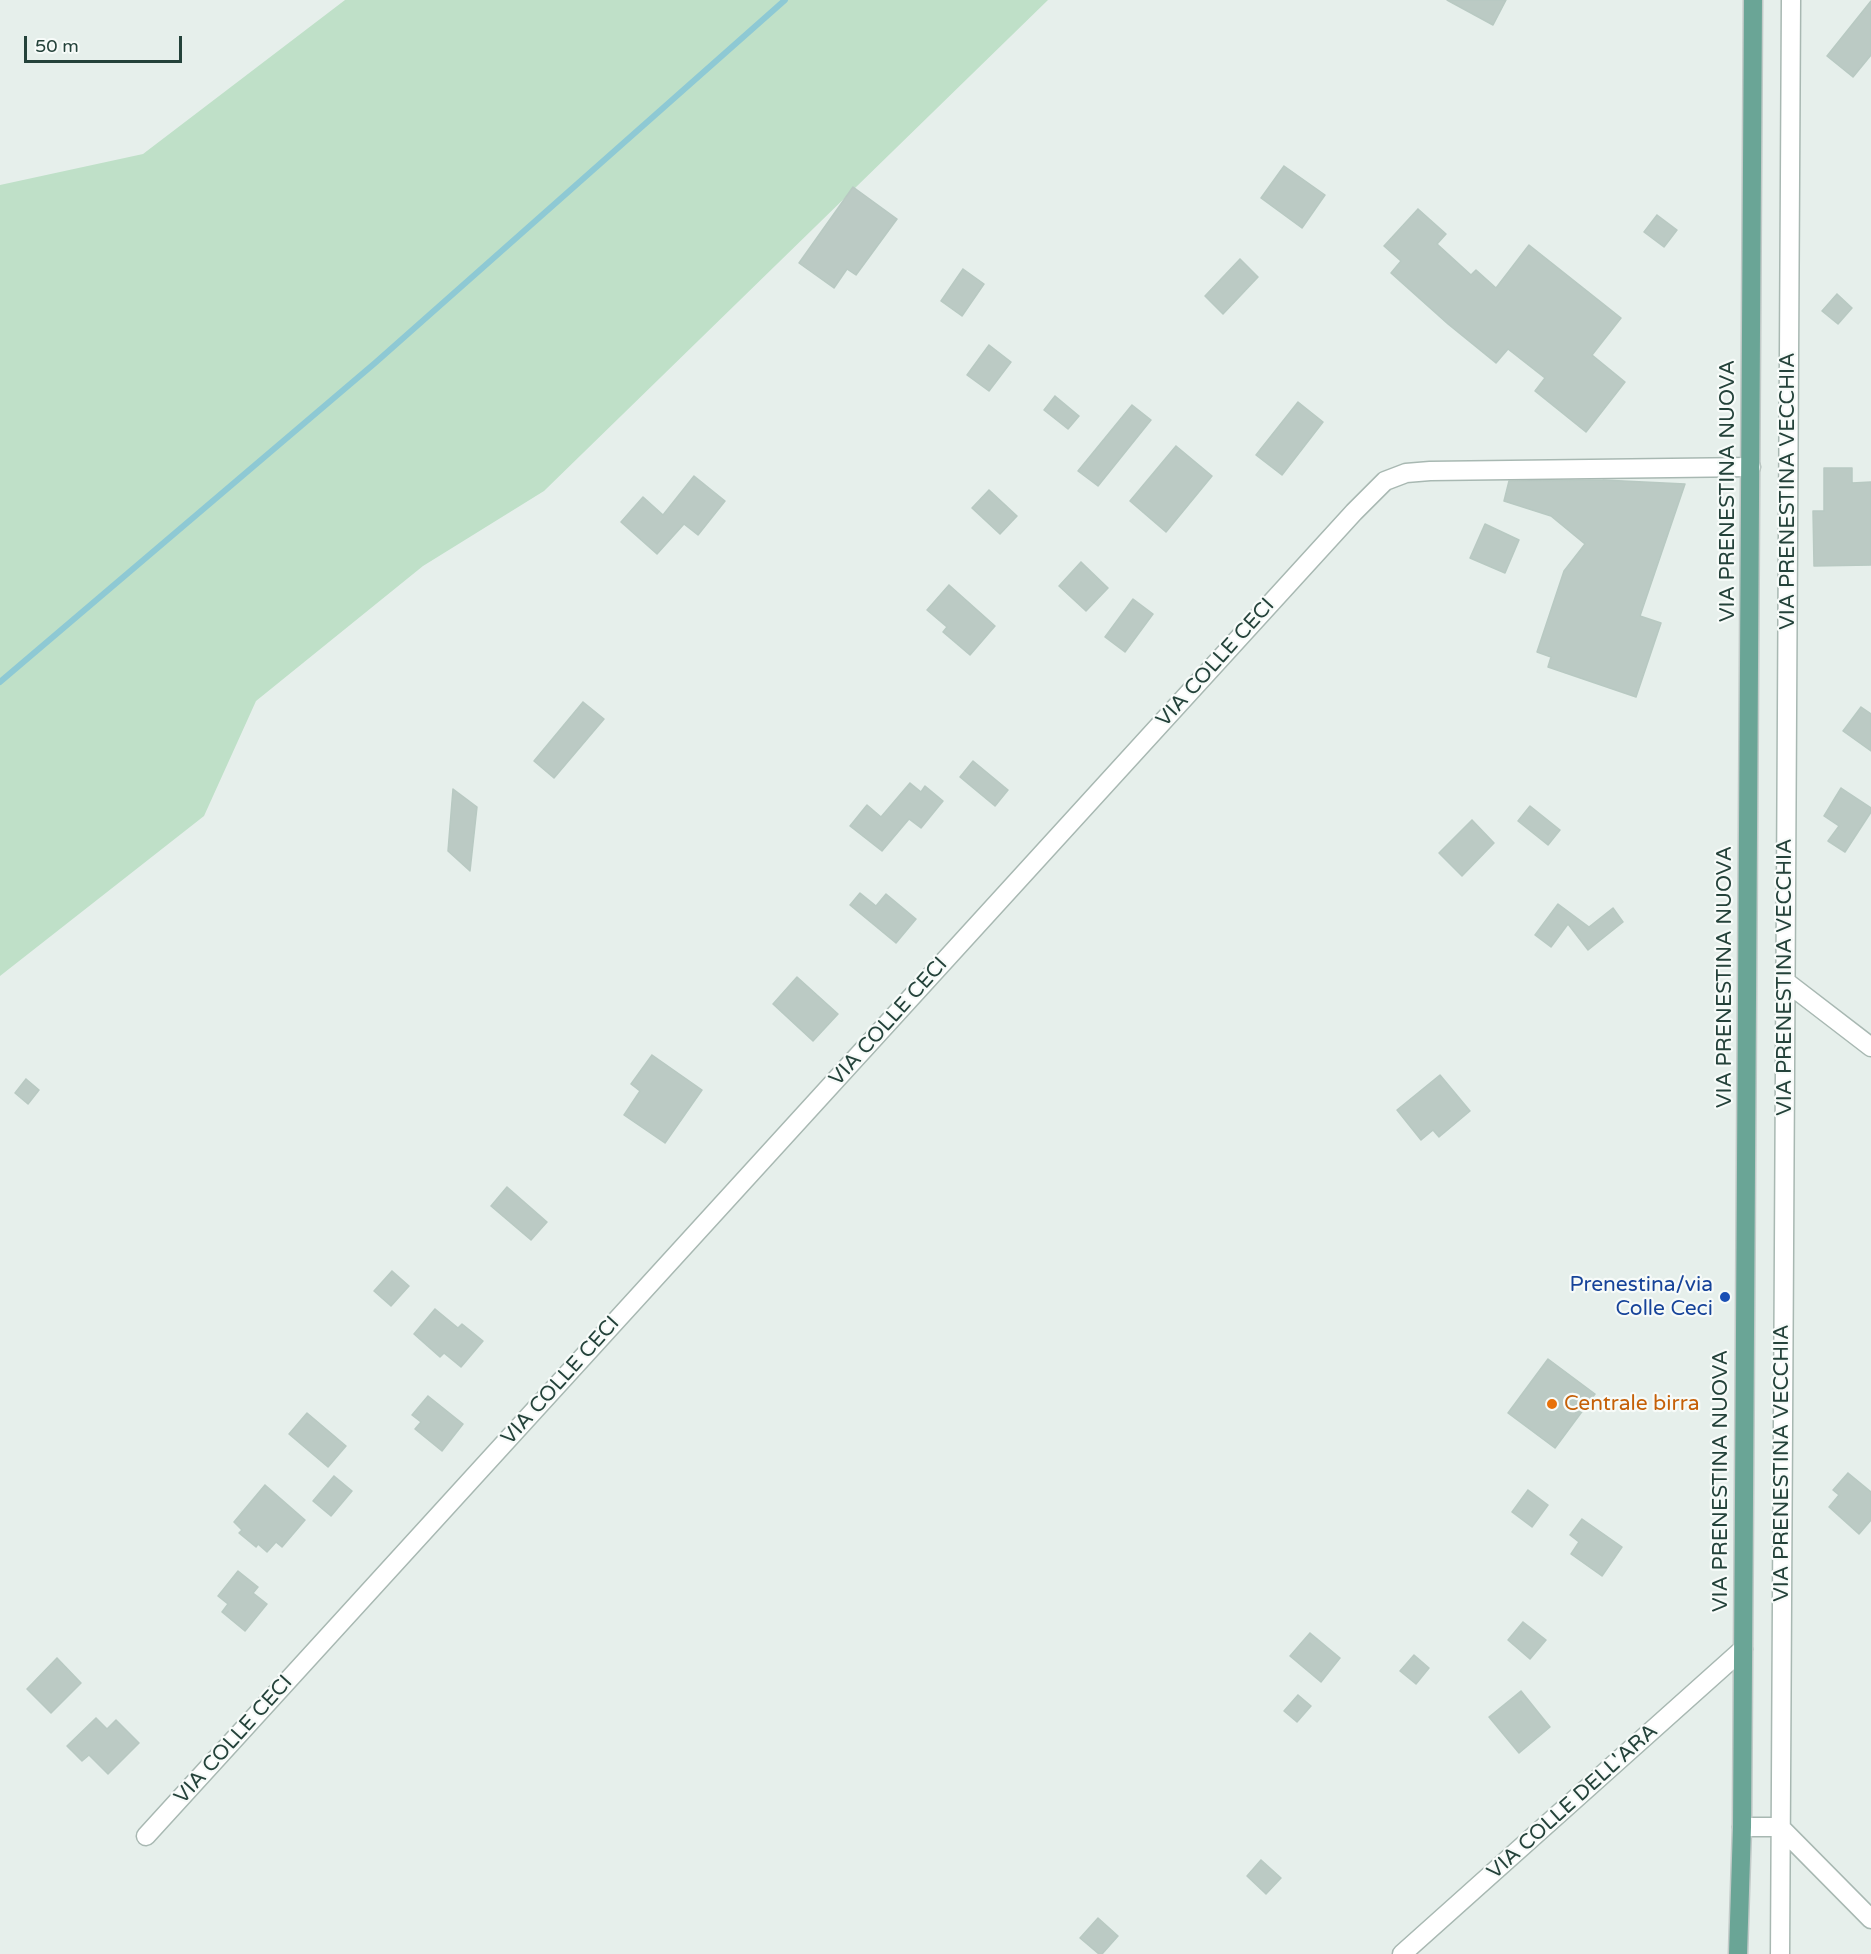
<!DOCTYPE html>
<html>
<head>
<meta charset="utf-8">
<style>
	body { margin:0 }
	#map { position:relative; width:1871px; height:1954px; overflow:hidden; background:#e6efeb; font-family:"Varela Round",sans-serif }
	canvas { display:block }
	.scale { position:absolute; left:24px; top:36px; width:158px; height:27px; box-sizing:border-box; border:3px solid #24423a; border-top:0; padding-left:8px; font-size:18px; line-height:21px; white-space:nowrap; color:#24423a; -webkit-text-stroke:4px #f7fbf9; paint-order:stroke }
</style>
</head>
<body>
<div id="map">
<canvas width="1871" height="1954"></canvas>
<div class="scale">50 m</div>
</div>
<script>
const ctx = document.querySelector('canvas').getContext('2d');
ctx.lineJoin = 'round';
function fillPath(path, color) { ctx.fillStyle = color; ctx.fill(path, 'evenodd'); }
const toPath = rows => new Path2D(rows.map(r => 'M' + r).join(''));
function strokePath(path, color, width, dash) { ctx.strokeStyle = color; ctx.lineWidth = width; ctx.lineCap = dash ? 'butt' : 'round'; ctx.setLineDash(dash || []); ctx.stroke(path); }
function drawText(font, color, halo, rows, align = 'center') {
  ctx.font = font + ' "Varela Round",sans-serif'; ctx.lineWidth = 4.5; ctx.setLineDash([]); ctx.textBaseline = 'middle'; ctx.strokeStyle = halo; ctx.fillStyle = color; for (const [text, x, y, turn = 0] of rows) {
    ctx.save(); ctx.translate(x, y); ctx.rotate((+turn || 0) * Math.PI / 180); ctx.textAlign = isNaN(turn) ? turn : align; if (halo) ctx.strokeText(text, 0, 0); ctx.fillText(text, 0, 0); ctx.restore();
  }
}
const green = toPath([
	[345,0,1048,0,544,491,423,566,256,701,204,816,0,976,0,185,143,154]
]);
const stream = toPath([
	[0,682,375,363,785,0]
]);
const building = toPath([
	[1447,0,1506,0,1493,25,1447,0],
	[1871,1,1871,55,1853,77,1827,56,1871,1],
	[1284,166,1325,195,1302,228,1261,198,1284,166],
	[853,187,897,219,856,275,847,269,834,288,799,263,853,187],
	[1418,209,1446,234,1437,244,1471,275,1476,270,1496,288,1529,245,1621,318,1592,355,1625,382,1586,432,1535,391,1545,378,1508,349,1496,363,1448,324,1391,273,1401,261,1384,246,1418,209],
	[1657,215,1677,230,1664,247,1644,232,1657,215],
	[1240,259,1258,277,1223,314,1205,296,1240,259],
	[963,269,984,284,962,316,941,301,963,269],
	[1837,294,1852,308,1838,324,1822,311,1837,294],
	[989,345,1011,362,989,391,967,375,989,345],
	[1055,396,1079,416,1068,429,1044,410,1055,396],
	[1298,402,1323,422,1282,475,1256,455,1298,402],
	[1132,405,1151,420,1098,486,1078,471,1132,405],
	[1176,446,1212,476,1166,532,1130,501,1176,446],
	[1824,468,1852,468,1852,483,1871,482,1871,565,1814,566,1813,511,1824,511,1824,468],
	[694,476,725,501,698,535,684,524,657,554,621,522,643,497,663,515,694,476],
	[1603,480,1685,484,1640,616,1661,623,1636,697,1548,667,1551,657,1537,652,1564,571,1585,544,1551,516,1504,501,1509,481,1603,480],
	[989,490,1017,516,1000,534,972,508,989,490],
	[1485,524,1519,540,1505,573,1470,558,1485,524],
	[1081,562,1108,588,1086,611,1059,586,1081,562],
	[949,585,995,626,970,655,943,632,947,627,927,610,949,585],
	[1133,599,1153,614,1125,652,1105,637,1133,599],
	[583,702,604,719,554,778,534,761,583,702],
	[1861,707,1871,714,1871,751,1843,731,1861,707],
	[973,761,1008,790,995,806,960,777,973,761],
	[910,783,921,792,925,786,943,801,921,828,909,819,882,851,850,826,867,805,881,817,910,783],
	[1841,788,1871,808,1871,812,1845,852,1828,841,1839,826,1824,816,1841,788],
	[453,789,477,807,470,871,448,851,453,789],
	[1530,806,1560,830,1548,845,1518,821,1530,806],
	[1472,820,1494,843,1462,876,1439,853,1472,820],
	[860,893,876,906,886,894,916,919,896,943,850,905,860,893],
	[1558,904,1589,927,1613,908,1623,922,1588,950,1568,924,1551,947,1535,935,1558,904],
	[797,977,838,1014,813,1041,773,1004,797,977],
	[652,1055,702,1090,665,1143,624,1115,640,1091,631,1084,652,1055],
	[1440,1075,1470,1111,1439,1137,1433,1130,1421,1140,1397,1110,1440,1075],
	[26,1079,39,1090,28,1104,15,1093,26,1079],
	[507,1187,547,1222,531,1240,491,1206,507,1187],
	[392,1271,409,1286,391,1306,374,1291,392,1271],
	[435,1309,458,1328,462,1324,483,1341,461,1367,444,1353,440,1357,414,1334,435,1309],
	[1548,1359,1595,1394,1555,1448,1508,1413,1548,1359],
	[428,1396,463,1424,442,1451,415,1429,421,1422,412,1415,428,1396],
	[307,1413,346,1446,328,1467,289,1434,307,1413],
	[1848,1473,1871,1492,1871,1520,1859,1534,1829,1507,1839,1495,1833,1490,1848,1473],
	[334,1476,352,1491,331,1516,313,1501,334,1476],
	[265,1485,305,1520,282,1547,276,1542,267,1552,258,1544,256,1547,239,1533,242,1530,234,1522,265,1485],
	[1528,1490,1548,1505,1532,1527,1512,1512,1528,1490],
	[1582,1519,1622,1547,1602,1576,1571,1554,1579,1542,1570,1535,1582,1519],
	[238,1571,258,1587,253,1593,267,1604,245,1631,222,1612,228,1604,218,1596,238,1571],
	[1523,1622,1546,1640,1530,1659,1508,1640,1523,1622],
	[1310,1633,1340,1658,1321,1682,1290,1656,1310,1633],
	[1414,1655,1429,1668,1416,1684,1400,1671,1414,1655],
	[57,1658,81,1683,51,1713,27,1689,57,1658],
	[1521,1691,1550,1727,1519,1753,1489,1717,1521,1691],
	[1298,1695,1311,1706,1297,1722,1284,1711,1298,1695],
	[96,1718,107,1729,116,1720,139,1743,108,1774,89,1755,82,1761,67,1746,96,1718],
	[1261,1860,1281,1878,1266,1894,1247,1876,1261,1860],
	[1098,1918,1118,1936,1102,1954,1099,1954,1080,1938,1098,1918]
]);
const minor = toPath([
	[1785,981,1871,1047],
	[1742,1827,1780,1827,1871,1919],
	[146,1836,1354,512,1385,481,1406,473,1430,471,1751,467],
	[1402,1954,1743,1649],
	[1780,1954,1791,0]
]);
const major = toPath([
	[1738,1954,1742,1827,1753,0]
]);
const markers = [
	[1725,1297,6,"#1a4fb4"],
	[1552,1404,6,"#e8710a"]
];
const streetNames = [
	["VIA PRENESTINA NUOVA",1728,491,-90],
	["VIA PRENESTINA VECCHIA",1788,491,-90],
	["VIA COLLE CECI",1216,663,-48],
	["VIA PRENESTINA NUOVA",1725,977,-90],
	["VIA PRENESTINA VECCHIA",1785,977,-90],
	["VIA COLLE CECI",889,1022,-48],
	["VIA COLLE CECI",561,1381,-48],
	["VIA PRENESTINA VECCHIA",1782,1463,-90],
	["VIA PRENESTINA NUOVA",1721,1481,-90],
	["VIA COLLE CECI",234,1740,-48],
	["VIA COLLE DELL'ARA",1573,1802,-42]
];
const transitNames = [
	["Prenestina/via",1713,1285],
	["Colle Ceci",1713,1309]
];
const foodNames = [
	["Centrale birra",1564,1404]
];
fillPath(green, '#bfe0c8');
strokePath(stream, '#8ec9d4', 6);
fillPath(building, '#bbcac4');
strokePath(building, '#b8c9c2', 1.5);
strokePath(minor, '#a8b8b2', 21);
strokePath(major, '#c2cac8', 21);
strokePath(minor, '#fff', 18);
strokePath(major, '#6aa596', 18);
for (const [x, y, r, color] of markers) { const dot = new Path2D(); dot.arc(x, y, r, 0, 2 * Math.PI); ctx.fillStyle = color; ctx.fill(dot); strokePath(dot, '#f7fbf9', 2); }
drawText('21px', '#24423a', '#f7fbf9', streetNames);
drawText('21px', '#164399', '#f7fbf9', transitNames, 'right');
drawText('21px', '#c56008', '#f7fbf9', foodNames, 'left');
</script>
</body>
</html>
